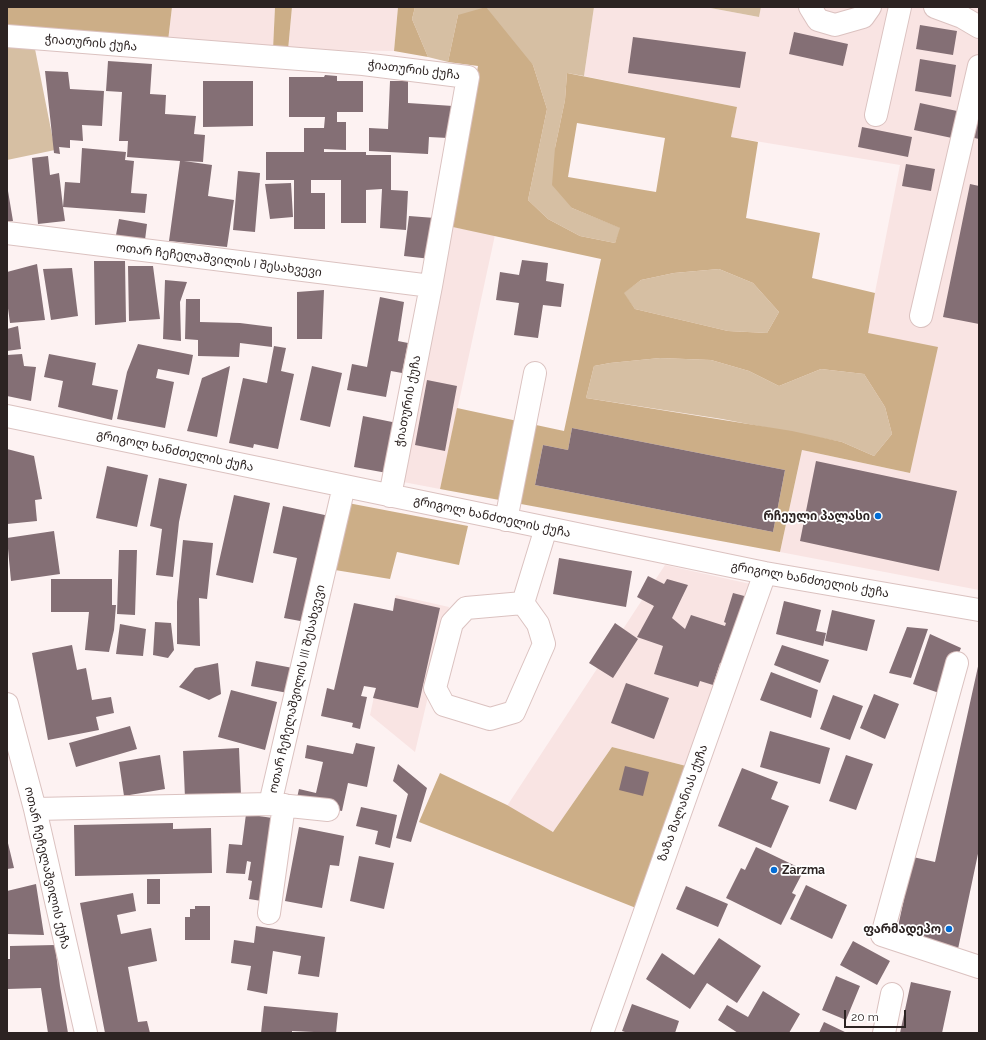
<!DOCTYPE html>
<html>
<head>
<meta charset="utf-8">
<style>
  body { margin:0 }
  #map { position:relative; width:986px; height:1040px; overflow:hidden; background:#fdf2f2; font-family:Raleway,sans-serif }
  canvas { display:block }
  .frame { position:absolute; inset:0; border:8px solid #2c2322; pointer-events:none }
  .scale { position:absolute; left:844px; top:1010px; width:62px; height:18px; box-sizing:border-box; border:2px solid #2c2322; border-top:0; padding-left:5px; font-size:12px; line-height:14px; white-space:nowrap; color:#2c2322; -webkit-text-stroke:3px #fff; paint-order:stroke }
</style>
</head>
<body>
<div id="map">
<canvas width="986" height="1040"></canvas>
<div class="frame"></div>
<div class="scale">20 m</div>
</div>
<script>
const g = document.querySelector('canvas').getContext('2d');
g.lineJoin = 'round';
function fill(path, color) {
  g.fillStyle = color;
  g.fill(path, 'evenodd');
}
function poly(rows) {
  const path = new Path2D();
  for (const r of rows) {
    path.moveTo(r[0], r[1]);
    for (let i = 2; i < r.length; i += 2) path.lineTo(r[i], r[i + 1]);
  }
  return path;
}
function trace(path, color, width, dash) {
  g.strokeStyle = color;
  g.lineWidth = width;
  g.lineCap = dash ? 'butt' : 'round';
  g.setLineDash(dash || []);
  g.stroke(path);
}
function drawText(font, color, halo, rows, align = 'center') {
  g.font = font + ' Raleway,"Noto Sans Georgian",sans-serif';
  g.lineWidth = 3.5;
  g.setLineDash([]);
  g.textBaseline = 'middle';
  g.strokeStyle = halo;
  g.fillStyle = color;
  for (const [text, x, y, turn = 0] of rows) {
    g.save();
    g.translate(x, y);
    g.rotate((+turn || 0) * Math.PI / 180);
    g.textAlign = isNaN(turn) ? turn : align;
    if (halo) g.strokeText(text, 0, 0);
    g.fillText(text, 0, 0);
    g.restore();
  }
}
fill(poly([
  [172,7,275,7,273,49,168,41],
  [292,7,398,7,394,51,288,50],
  [594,7,705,7,759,17,761,7,979,7,979,590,780,552,802,450,910,473,867,333,900,165,731,137,737,107,584,76],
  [448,226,495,235,440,489,398,481],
  [665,565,755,585,690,767,612,747,553,832,507,806],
  [396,595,449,607,415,752,370,715]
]), '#f9e4e3');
fill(poly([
  [415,7,594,7,584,76,567,73,565,100,555,148,572,208,621,228,615,243,580,236,548,219,528,200,547,109,533,65,458,15,448,62,428,57,412,19],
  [705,7,761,7,759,17],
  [7,47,35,49,55,150,7,160],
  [719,269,753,283,779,312,767,333,728,331,635,309,623,293,641,280,674,273],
  [660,358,711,360,749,371,779,386,821,369,864,374,885,407,892,434,874,456,842,442,722,419,586,398,594,366,610,363]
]), '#d6bfa3');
fill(poly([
  [7,7,172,7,168,41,7,25],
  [275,7,292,7,288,50,273,49],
  [398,7,415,7,412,19,428,57,394,51],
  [486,7,533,65,547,109,528,200,548,219,580,236,615,243,620,228,572,208,552,185,555,148,565,100,567,73,737,107,731,137,758,142,746,218,820,233,812,278,875,293,868,333,938,347,910,473,802,450,780,552,440,489,457,408,564,431,601,259,448,226,478,66,448,62,458,15],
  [577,123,665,138,656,192,568,177],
  [719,269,753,283,779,312,767,333,728,331,635,309,624,293,641,280,674,273],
  [660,358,711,360,749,371,779,386,821,369,864,374,885,407,892,434,874,456,842,442,792,431,586,398,594,366,610,363],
  [572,428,785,470,773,532,535,485,543,445,568,450],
  [348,503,468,526,459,565,397,552,390,579,335,570],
  [612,747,690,767,636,908,419,822,440,773,507,805,553,832]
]), '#ccae87');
fill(poly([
  [920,25,957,31,953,55,916,49],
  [794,32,848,44,843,66,789,54],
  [633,37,746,52,740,88,628,73],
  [920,59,956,65,951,97,915,91],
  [108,61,152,64,150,94,166,95,165,114,196,116,194,134,205,135,203,162,184,161,212,165,208,196,234,200,227,247,169,241,180,161,127,157,128,141,119,141,122,92,106,91],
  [45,71,68,72,70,89,104,91,102,126,82,125,83,141,70,140,70,148,59,147,60,154,54,153],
  [325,75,337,76,337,81,363,81,363,112,337,112,337,122,346,122,346,150,324,149,324,152,366,152,366,155,391,155,391,190,408,191,406,230,380,228,382,189,366,190,366,223,341,223,341,180,311,180,311,193,325,193,325,229,294,229,294,180,266,180,266,152,304,152,304,128,324,128,325,117,289,117,289,77,324,77],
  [203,81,253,81,253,126,203,127],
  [390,81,408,81,408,103,453,106,448,138,429,137,428,154,369,151,369,128,388,129],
  [979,102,979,139,970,137],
  [920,103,957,111,952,138,914,130],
  [862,127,912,137,908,157,858,147],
  [82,148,126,152,125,160,134,161,131,193,147,194,145,213,63,207,65,221,38,224,32,158,48,156,50,175,59,173,63,207,65,182,80,183],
  [906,164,935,169,931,191,902,186],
  [238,171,260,173,255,232,233,230],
  [291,183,293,217,270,219,265,184],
  [970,184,979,186,979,324,943,317],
  [7,191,8,191,13,221,7,222],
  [409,216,435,218,431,259,404,256],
  [119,219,147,224,145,240,116,235],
  [522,260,548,263,546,281,564,284,561,307,543,305,538,338,514,335,519,303,496,300,500,272,519,275],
  [94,261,125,261,126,322,95,325],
  [37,264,45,320,10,323,7,301,7,272],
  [128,266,153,266,160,319,129,321],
  [72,268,78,316,51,320,43,269],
  [165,280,187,282,180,302,181,341,163,339],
  [324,290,322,339,297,339,297,292],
  [380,297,404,302,398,341,408,343,402,373,391,371,386,397,347,390,352,364,367,367],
  [186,299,200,299,200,322,240,323,272,327,272,347,240,343,239,357,198,356,198,340,185,339],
  [18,326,21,349,7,351,7,329],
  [138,344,193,355,189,375,158,369,156,378,174,382,165,428,117,419,127,372],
  [274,346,286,348,281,371,294,374,278,449,254,444,253,448,229,443,243,378,267,383],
  [22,354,24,366,36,367,31,401,7,396,7,355],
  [49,354,96,363,92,385,118,390,112,420,58,407,63,381,44,377],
  [230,366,217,437,187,431,202,378],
  [312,366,342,373,330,427,300,420],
  [427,380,457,386,445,451,415,445],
  [363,416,397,423,387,473,354,467],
  [572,428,785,470,773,532,535,485,543,445,568,450],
  [7,449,34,456,42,499,35,500,37,521,7,524],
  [816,461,957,491,939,571,800,541],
  [107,466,148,475,137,527,96,518],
  [159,478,187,484,179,522,173,577,156,575,162,529,150,526],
  [234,495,270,503,253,583,216,575],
  [283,506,334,517,311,623,284,618,297,558,273,553],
  [54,531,60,574,11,581,7,538],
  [183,540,213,543,207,599,199,598,200,646,177,644,177,602],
  [119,550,137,550,135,615,117,614],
  [559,558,632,571,626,607,553,594],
  [648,576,664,584,667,579,688,585,672,618,685,629,691,615,725,626,726,623,724,622,733,593,748,597,724,664,720,663,713,685,700,681,698,687,654,674,663,646,637,637,654,606,637,597],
  [51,579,112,579,112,605,116,605,114,630,109,652,85,650,89,612,51,612],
  [395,598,440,608,418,708,373,698,376,688,364,686,361,696,367,697,360,729,352,727,353,723,321,716,327,688,334,690,354,603,393,611],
  [784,601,821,610,816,631,826,633,823,646,776,634],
  [832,610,875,620,867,651,825,641],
  [155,622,171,623,174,650,168,658,153,655],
  [615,623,638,639,613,678,589,663],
  [120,624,146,629,143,656,116,654],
  [907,627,928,629,911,678,889,673],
  [930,634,961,648,942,694,913,684],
  [72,645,77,670,86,668,92,700,111,697,114,713,96,717,99,730,48,740,32,653],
  [782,645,829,660,820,683,774,665],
  [256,661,298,669,293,694,251,686],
  [979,662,979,849,958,949,896,936,913,857,935,862],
  [218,663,221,694,209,700,179,687,195,668],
  [771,672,818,690,811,718,760,700],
  [626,683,669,698,654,739,611,723],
  [231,690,277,702,265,750,218,737],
  [874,694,899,704,885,739,860,728],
  [833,695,863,706,850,740,820,729],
  [130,726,137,749,76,767,69,743],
  [770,731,830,748,820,784,760,767],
  [356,743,375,747,367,787,348,783,342,811,296,802,299,789,316,793,323,762,305,758,307,745,353,754],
  [239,748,241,795,185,798,183,751],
  [160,755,165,789,124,796,119,762],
  [846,755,873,764,856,810,829,801],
  [398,764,427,788,411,842,396,838,408,794,393,781],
  [625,766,649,772,643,796,619,790],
  [742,768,778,782,771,799,789,806,771,848,718,826],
  [361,807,397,815,390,848,375,844,378,831,356,826],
  [246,814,279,819,268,902,249,899,252,881,248,880,251,862,247,861,245,874,226,873,229,844,242,845],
  [173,823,173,829,211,828,212,873,75,876,74,825],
  [299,827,344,836,339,866,330,865,322,908,285,901],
  [7,839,14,868,7,869],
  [756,847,804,870,792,893,796,895,781,925,726,898,741,868,745,870],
  [359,856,394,863,384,909,350,901],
  [147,879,160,879,160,904,147,904],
  [36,884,44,935,7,934,7,891],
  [806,885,847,905,832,939,790,919],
  [686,886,728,904,718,927,676,909],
  [133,893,136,911,117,915,121,934,151,928,157,961,128,967,138,1022,147,1021,150,1033,105,1033,80,903],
  [195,906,210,906,210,940,185,940,185,917,190,917,190,909,195,909],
  [256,926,325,937,319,977,298,974,301,956,273,951,267,994,247,990,251,966,231,963,234,940,254,943],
  [719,938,761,966,737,1003,707,983,690,1009,646,979,662,953,694,975],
  [853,941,890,961,877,985,840,965],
  [55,945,60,986,68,1033,48,1033,41,988,7,989,7,959,10,959,10,946],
  [836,976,860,986,846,1020,822,1010],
  [911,982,951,991,942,1033,900,1033],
  [763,991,800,1014,789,1033,738,1033,718,1020,727,1005,748,1017],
  [632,1004,679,1021,675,1033,628,1033,622,1031],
  [264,1006,338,1013,336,1033,292,1031,292,1033,261,1033],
  [824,1022,847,1033,819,1033]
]), '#846f75');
const minor = poly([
  [810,7,818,20,835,25,863,17,870,7],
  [935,7,962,17,979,27],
  [7,36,363,64,468,77,431,286,390,496],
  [876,115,900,7],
  [7,233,431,286],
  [921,316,979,66],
  [7,416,765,573,979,610],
  [506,520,535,373],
  [523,603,538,624,544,644,514,712,490,719,444,705,435,688,452,623,466,608,523,603],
  [523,603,546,528],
  [957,663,882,935,979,967],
  [7,704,35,809,86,1033],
  [270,804,328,810],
  [35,809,270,804,344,486],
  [269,913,284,805],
  [602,1033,765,573],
  [884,1033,892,994]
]);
trace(minor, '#dbc2c0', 24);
trace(minor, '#fff', 22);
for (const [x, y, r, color] of [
  [878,516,4,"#026cd4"],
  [774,870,4,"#026cd4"],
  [949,929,4,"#026cd4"]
]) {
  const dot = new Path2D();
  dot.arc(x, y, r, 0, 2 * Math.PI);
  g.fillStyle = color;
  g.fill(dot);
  trace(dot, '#fff', 1.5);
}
drawText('12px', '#2c2322', '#fff', [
  ["ჭიათურის ქუჩა",91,43,5],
  ["ჭიათურის ქუჩა",414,70,7],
  ["ოთარ ჩეჩელაშვილის I შესახვევი",219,260,7],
  ["ჭიათურის ქუჩა",408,401,-79],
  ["გრიგოლ ხანძთელის ქუჩა",175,451,12],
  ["გრიგოლ ხანძთელის ქუჩა",492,517,12],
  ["გრიგოლ ხანძთელის ქუჩა",810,580,10],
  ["ოთარ ჩეჩელაშვილის III შესახვევი",297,689,-77],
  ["ზაზა მალანიას ქუჩა",683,803,-70],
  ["ოთარ ჩეჩელაშვილის ქუჩა",47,868,77]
]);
drawText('bold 12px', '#2c2322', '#fff', [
  ["რჩეული პალასი",870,516],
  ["Zarzma",782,870,"left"],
  ["ფარმადეპო",941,929]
], 'right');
</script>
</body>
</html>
